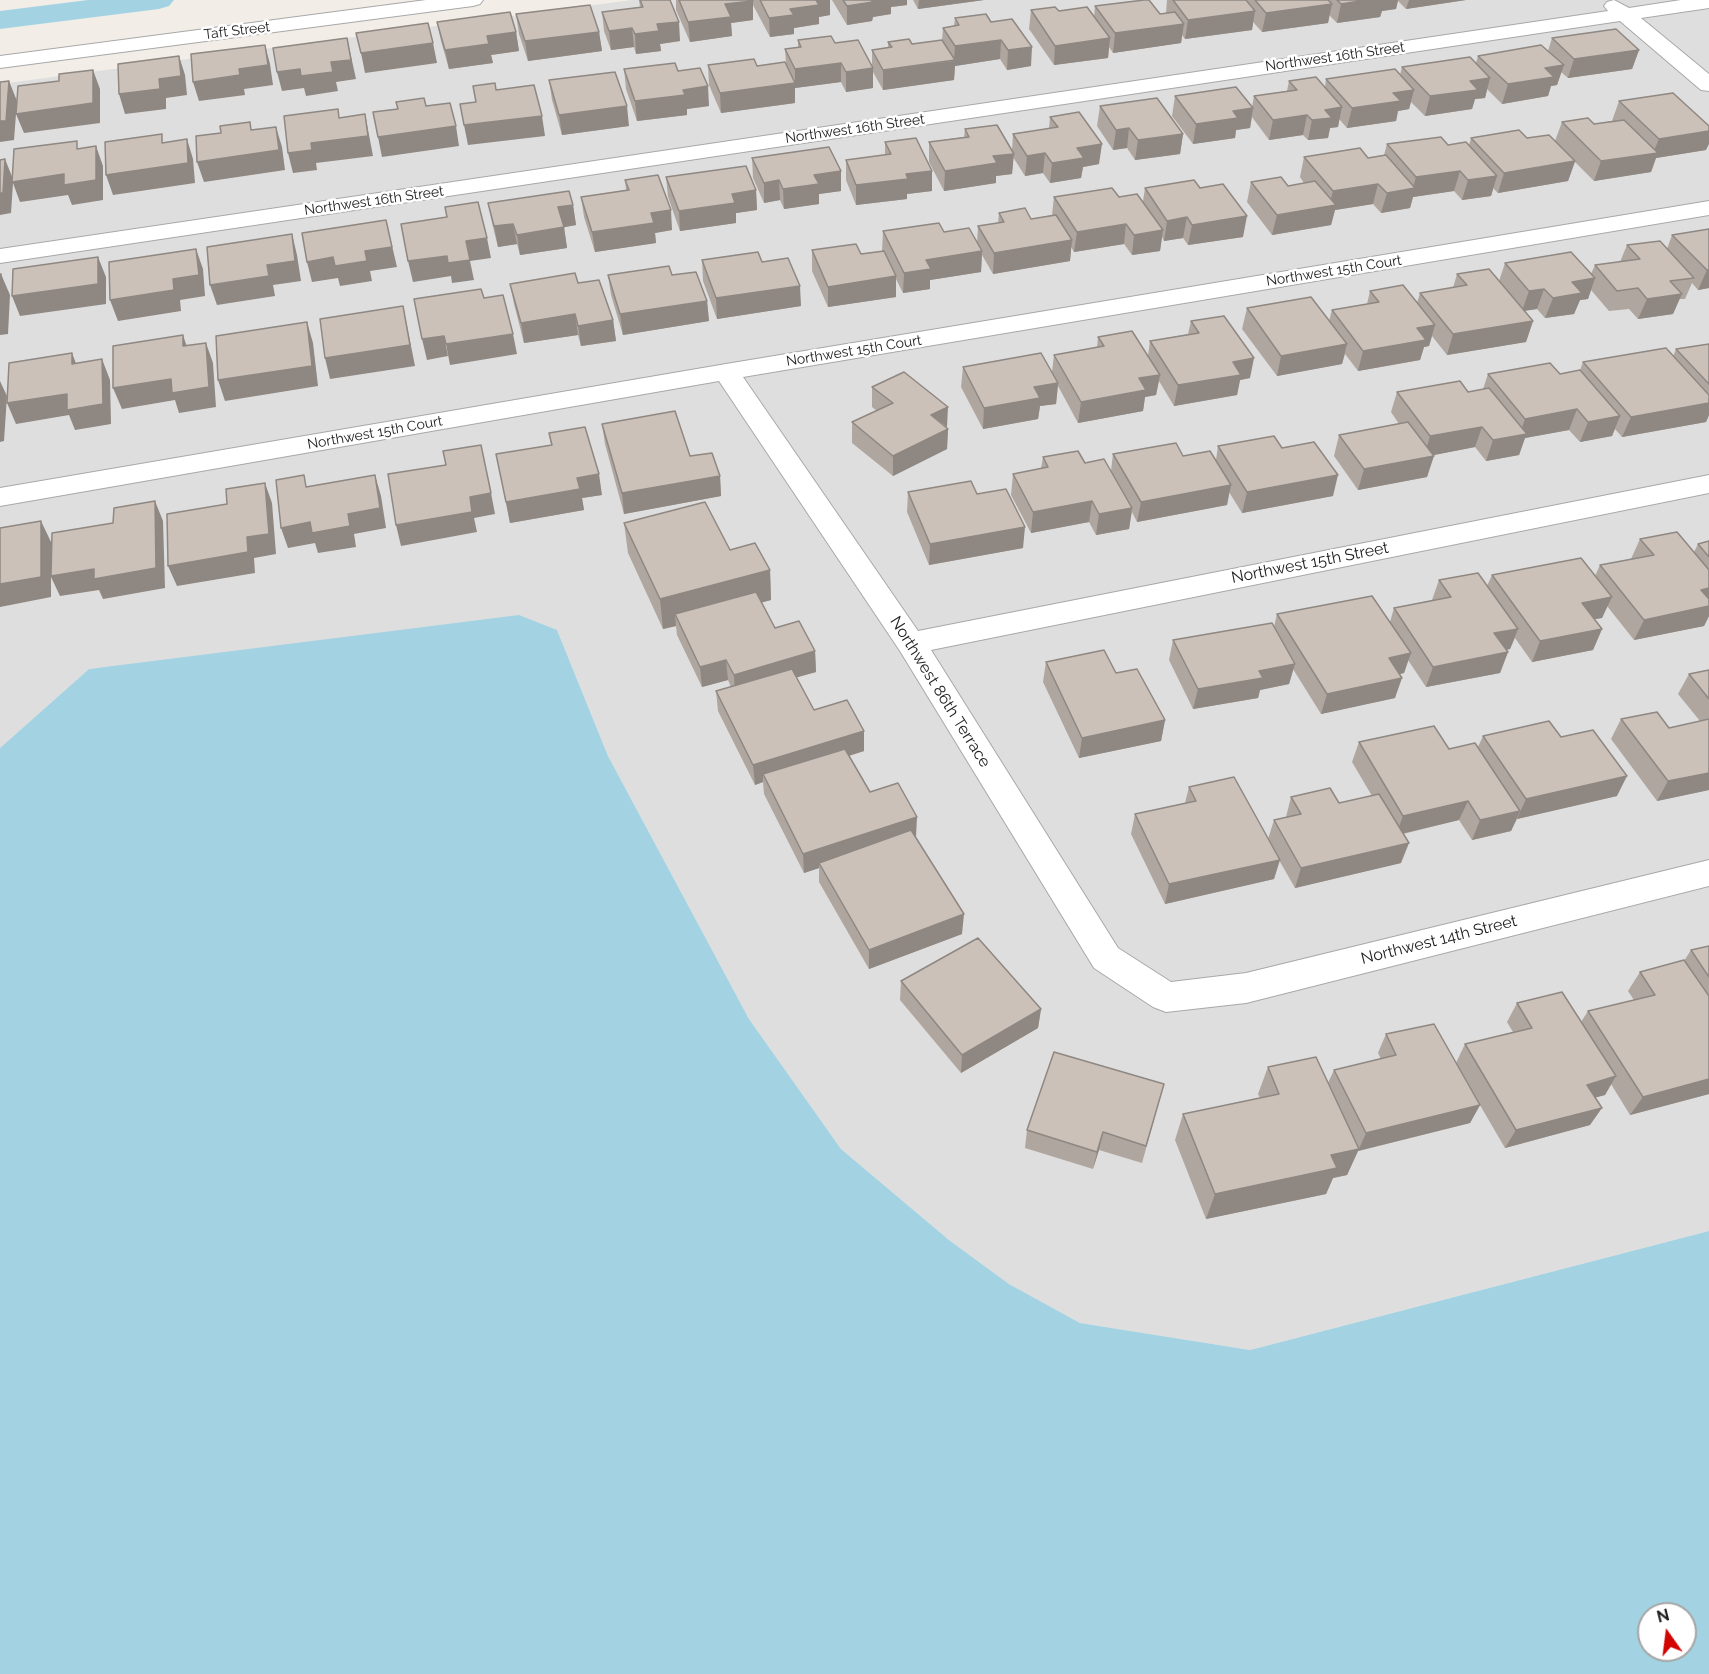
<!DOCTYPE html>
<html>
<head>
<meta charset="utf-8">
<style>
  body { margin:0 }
  #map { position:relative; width:1709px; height:1674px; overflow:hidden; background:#f2eee7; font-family:Raleway,sans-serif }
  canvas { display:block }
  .north { position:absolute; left:1637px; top:1602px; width:60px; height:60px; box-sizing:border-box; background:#fff; border:2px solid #a6a6a6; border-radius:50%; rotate:346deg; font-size:16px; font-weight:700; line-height:24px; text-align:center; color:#212121 }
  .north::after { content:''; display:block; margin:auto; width:21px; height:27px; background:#d20500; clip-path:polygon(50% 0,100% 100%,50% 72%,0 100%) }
</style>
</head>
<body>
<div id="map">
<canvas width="1709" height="1674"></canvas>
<div class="north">N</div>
</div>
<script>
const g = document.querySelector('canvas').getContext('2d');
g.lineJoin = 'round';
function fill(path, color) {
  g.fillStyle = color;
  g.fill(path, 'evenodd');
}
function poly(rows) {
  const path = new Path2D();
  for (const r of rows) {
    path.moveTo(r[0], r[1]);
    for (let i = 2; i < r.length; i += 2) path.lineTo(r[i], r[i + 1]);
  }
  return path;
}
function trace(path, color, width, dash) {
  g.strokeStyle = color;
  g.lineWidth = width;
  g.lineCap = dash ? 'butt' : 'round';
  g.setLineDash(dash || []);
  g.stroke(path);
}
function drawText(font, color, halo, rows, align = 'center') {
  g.font = font + ' Raleway,sans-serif';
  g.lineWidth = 5;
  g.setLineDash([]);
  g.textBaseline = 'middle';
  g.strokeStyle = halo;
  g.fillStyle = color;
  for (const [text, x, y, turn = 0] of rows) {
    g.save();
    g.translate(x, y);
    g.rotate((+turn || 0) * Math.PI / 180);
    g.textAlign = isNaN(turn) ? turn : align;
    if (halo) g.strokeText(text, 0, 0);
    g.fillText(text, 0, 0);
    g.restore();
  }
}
fill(poly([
  [632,0,1709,0,1709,1231,1250,1350,1080,1323,1009,1284,949,1240,841,1149,749,1019,608,756,557,630,89,669,0,748,0,84]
]), '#dfdede');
fill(poly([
  [519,615,557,630,608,756,749,1019,841,1149,949,1240,1009,1284,1080,1323,1250,1350,1709,1231,1709,1674,0,1674,0,748,89,669],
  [1649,1614,1685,1614,1685,1650,1649,1650]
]), '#a3d3e3');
fill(poly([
  [88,0,174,0,169,6,159,9,0,29,0,11,88,0]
]), '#a3d3e3');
const minor = poly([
  [426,0,483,0,480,4,473,6,0,68,0,56,426,0],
  [1614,0,1629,8,1681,0,1709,0,1709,8,1641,18,1709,74,1709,91,1701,90,1620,21,0,263,0,249,1608,11,1604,6,1607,2,1614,0],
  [1709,201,1709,215,743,377,918,631,1709,475,1709,493,931,650,1118,948,1171,982,1246,973,1709,860,1709,886,1246,1003,1166,1012,1153,1007,1094,968,900,651,719,381,0,506,0,488,726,364,1709,201]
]);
trace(minor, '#a8a8a8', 2);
fill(minor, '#fff');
fill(poly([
  [639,0,670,0,680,41,660,44,661,51,636,54,634,47,611,50,604,31,602,12,640,7],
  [676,0,752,0,753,20,731,23,732,36,690,42,676,10],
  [753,0,830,0,830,15,819,17,819,24,794,28,794,34,770,37,753,5],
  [832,0,907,0,907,5,891,7,891,14,873,17,872,21,847,25],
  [913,0,984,0,918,9],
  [1167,0,1466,0,1406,9,1398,1,1396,9,1382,11,1380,17,1337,23,1329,15,1328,23,1262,32,1253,22,1252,30,1185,39,1182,35,1181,43,1113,53,1109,47,1108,58,1054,65,1029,29,1031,10,1059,11,1094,17,1095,6,1160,14,1166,13],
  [516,14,599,32,602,51,528,61,519,34],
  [955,18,991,22,1031,66,1007,70,1000,59,955,66,954,80,883,90,873,72,873,88,846,92,841,82,795,88,795,103,721,113,709,85,708,65,757,66,786,64,785,49,798,47,798,40,835,43,872,66,872,50,888,48,888,42,912,44,942,40,943,28,954,26],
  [437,22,516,32,519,51,491,55,493,63,449,69,441,41],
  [1552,38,1639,50,1632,69,1568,78,1561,72,1557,85,1551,86,1548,96,1502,104,1487,89,1485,98,1475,99,1472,109,1425,116,1411,102,1409,109,1398,111,1396,121,1347,128,1339,119,1338,127,1330,128,1328,138,1308,140,1303,135,1269,140,1252,117,1250,128,1236,130,1235,138,1193,144,1172,116,1175,96,1252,107,1254,96,1287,91,1289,81,1325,87,1326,79,1400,75,1402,67,1476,63,1478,56,1548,51],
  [624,69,678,71,709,106,687,109,687,115,637,121,626,89],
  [549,80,629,126,562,135,552,100],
  [1619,101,1706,150,1656,158,1651,172,1594,181,1575,162,1568,181,1498,193,1493,188,1491,196,1462,200,1454,191,1413,197,1410,208,1381,213,1373,204,1335,210,1331,225,1272,235,1247,202,1251,182,1288,186,1304,183,1300,177,1304,157,1368,158,1384,155,1387,144,1469,145,1471,138,1527,138,1555,141,1562,122,1594,124,1612,121],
  [1100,106,1183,134,1180,154,1135,160,1127,148,1113,150,1097,126],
  [1050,117,1099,164,1083,167,1081,178,1050,183,1043,173,1025,176,1013,157,1012,174,996,176,996,183,944,191,929,162,929,142,964,137,965,129,1012,151,1013,134,1049,129],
  [885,142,932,171,932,191,907,194,907,199,856,205,846,180,846,160,885,155],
  [752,158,841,191,819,194,819,204,784,209,780,200,764,203,753,178],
  [666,177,756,190,757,210,736,213,736,223,680,231,668,197],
  [625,180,672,230,655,233,656,243,595,252,584,217,581,197,626,190],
  [1145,188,1200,188,1243,237,1188,245,1183,238,1164,241,1162,237,1160,251,1132,255,1124,244,1074,252,1071,247,1070,261,993,274,982,255,981,272,930,280,930,289,903,293,896,279,896,297,828,307,812,271,812,250,861,254,882,251,883,231,944,232,977,243,978,226,998,223,999,213,1031,219,1052,215,1054,197,1119,197,1143,201],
  [488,203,573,205,576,225,564,227,567,248,520,255,517,244,498,247,492,223],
  [1709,229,1709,288,1698,290,1692,283,1685,299,1679,299,1673,314,1638,319,1629,309,1609,311,1591,290,1588,299,1580,300,1574,314,1545,318,1537,309,1525,311,1533,321,1526,342,1447,355,1432,336,1429,346,1424,347,1420,360,1358,371,1345,354,1342,364,1277,376,1242,329,1247,308,1329,321,1332,310,1367,304,1370,291,1417,303,1420,293,1453,288,1457,274,1499,281,1505,263,1591,274,1595,265,1620,262,1627,245,1667,249,1672,235],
  [702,260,762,262,801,306,717,319,703,281],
  [608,275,672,275,707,301,709,321,623,335,611,295],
  [578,283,613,320,616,341,581,346,578,335,524,343,514,304,510,284],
  [1191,321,1250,378,1240,380,1237,395,1174,406,1159,381,1156,395,1145,397,1143,411,1078,423,1058,386,1056,404,1040,406,1038,419,983,429,961,387,963,367,1052,372,1054,355,1097,347,1098,337,1148,356,1150,341,1188,334],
  [1709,344,1709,415,1706,422,1622,437,1615,429,1612,436,1580,442,1569,430,1525,438,1519,455,1486,461,1475,447,1433,455,1427,477,1358,490,1334,456,1339,435,1399,424,1391,412,1397,392,1468,392,1483,389,1488,374,1560,374,1580,370,1583,362,1673,357,1676,349],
  [872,387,947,427,948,429,947,449,893,476,852,443,852,422,877,411,872,407],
  [602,424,690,456,720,476,721,496,624,514,605,444],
  [549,433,602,495,582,498,584,510,510,523,496,454,551,445],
  [1218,446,1282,448,1333,496,1242,513,1229,492,1227,505,1137,522,1132,512,1129,529,1096,535,1089,522,1031,533,1011,495,1013,474,1041,469,1043,457,1085,463,1111,471,1113,454,1183,456,1216,460],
  [908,492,977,494,1023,548,929,565,907,512],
  [624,523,730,550,770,570,771,600,762,602,775,628,815,651,816,672,796,677,814,710,864,731,864,751,849,756,870,792,916,837,962,934,869,969,819,882,819,868,804,873,764,794,763,782,755,785,718,711,716,691,731,687,728,680,702,687,677,635,676,626,663,629,628,553],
  [1640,539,1694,552,1698,544,1709,541,1709,616,1704,626,1634,640,1607,606,1602,618,1594,619,1602,629,1593,650,1532,662,1515,638,1510,649,1506,650,1508,652,1500,673,1426,687,1408,660,1404,673,1400,674,1395,698,1321,714,1293,669,1289,684,1260,690,1258,698,1193,709,1169,660,1173,640,1274,627,1277,614,1390,622,1394,608,1432,600,1439,580,1487,586,1492,575,1595,576,1600,565,1631,559],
  [1046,662,1116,673,1165,720,1161,741,1079,758,1043,682],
  [1709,670,1709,790,1657,801,1611,739,1621,719,1669,728,1700,721,1678,694,1689,674],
  [1483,736,1561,737,1617,796,1517,819,1511,831,1472,840,1459,820,1403,834,1401,863,1295,888,1279,860,1274,879,1165,904,1131,834,1135,814,1185,803,1189,787,1268,839,1274,820,1286,817,1291,797,1339,803,1372,796,1352,762,1359,742,1449,749,1478,747],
  [1709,946,1709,1094,1630,1115,1611,1084,1605,1095,1595,1097,1590,1125,1505,1148,1456,1064,1480,1105,1470,1123,1358,1151,1347,1175,1333,1178,1326,1194,1206,1219,1175,1140,1183,1114,1260,1098,1258,1094,1268,1067,1328,1083,1334,1070,1381,1059,1378,1053,1386,1034,1456,1063,1465,1044,1513,1032,1507,1022,1517,1003,1581,1022,1588,1011,1634,1000,1628,991,1640,972,1684,961,1691,950],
  [901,981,1041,1009,1038,1028,961,1073,900,1000],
  [1159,1102,1142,1163,1099,1150,1093,1169,1025,1148,1027,1130]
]), '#afa69f');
fill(poly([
  [815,0,830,0,830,15,819,17,819,24,794,28,794,34,770,37,769,18],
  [870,0,907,0,907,5,891,7,891,14,873,17,872,21,847,25,847,6],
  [919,0,984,0,918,9],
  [1367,0,1398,0,1396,9,1382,11,1380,17,1337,23,1341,4],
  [1409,0,1466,0,1406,9],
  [753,1,753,20,731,23,732,36,690,42,688,22,725,4],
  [1332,4,1328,23,1262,32,1266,13],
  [1255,11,1252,30,1185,39,1188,20],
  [679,22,680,41,660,44,661,51,636,54,635,34,657,24],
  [1184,24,1181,43,1113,53,1115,33],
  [632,28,634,47,611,50,609,31],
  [516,32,519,51,491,55,493,63,449,69,445,50,487,36],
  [599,32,602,51,528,61,525,41],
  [347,38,356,79,336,82,338,91,306,96,304,88,282,91,277,72,331,62],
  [1110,38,1108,58,1054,65,1055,46],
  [1001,40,1000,59,955,66,954,80,883,90,883,70,954,61,955,46],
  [433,43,437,63,365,73,361,53],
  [265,45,270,64,273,85,244,89,245,95,199,101,193,82,239,69],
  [1032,47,1031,66,1007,70,1008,50],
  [1639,50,1632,69,1568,78,1574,59],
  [179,56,185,75,187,95,166,98,166,109,125,114,119,94,159,79],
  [841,63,841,82,795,88,795,69],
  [1564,65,1557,85,1551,86,1548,96,1502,104,1508,84,1545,68],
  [873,68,873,88,846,92,846,72],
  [93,70,100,89,100,123,24,133,16,114],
  [1490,78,1485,98,1475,99,1472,109,1425,116,1430,96,1470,81],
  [9,81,17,101,14,140,0,142,0,121],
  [795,83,795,103,721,113,720,93],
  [708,86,709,106,687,109,687,115,637,121,635,101,683,90],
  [1414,90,1409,109,1398,111,1396,121,1347,128,1352,108,1393,93],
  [627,106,629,126,562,135,559,115],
  [1342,107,1338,127,1330,128,1328,138,1308,140,1312,120,1325,110],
  [1253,108,1250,128,1236,130,1235,138,1193,144,1196,124,1233,111],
  [365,114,373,156,316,163,317,170,293,173,288,153,311,143],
  [1307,115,1303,135,1269,140,1273,120],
  [542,116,545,136,468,145,464,125],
  [456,126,459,146,382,157,378,137],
  [276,127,282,147,285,170,204,182,197,162],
  [1129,128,1127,148,1113,150,1116,130],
  [1709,131,1709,144,1706,150,1656,158,1651,172,1594,181,1601,161,1653,153,1659,139],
  [1183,134,1180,154,1135,160,1138,140],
  [187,139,193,159,195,183,113,195,106,175],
  [1102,144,1099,164,1083,167,1081,178,1050,183,1052,163,1077,148],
  [96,146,103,166,103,200,72,205,68,195,20,202,13,183,11,213,0,215,0,193,5,159,13,179],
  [1045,153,1043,173,1025,176,1027,156],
  [1014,154,1012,174,996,176,996,183,944,191,945,171,993,156],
  [1575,161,1568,181,1498,193,1504,173],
  [841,171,841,191,819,194,819,204,784,209,783,189,814,175],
  [932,171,932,191,907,194,907,199,856,205,856,185,906,174],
  [1460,171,1454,191,1413,197,1410,208,1381,213,1387,193,1413,188,1416,177],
  [1497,176,1491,196,1462,200,1468,180],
  [779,180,780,200,764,203,764,183],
  [1378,184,1373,204,1335,210,1331,225,1272,235,1277,215,1329,206,1333,191],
  [756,190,757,210,736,213,736,223,680,231,679,211,732,194],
  [573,205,576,225,560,228,558,207],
  [671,210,672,230,655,233,656,243,595,252,592,232,651,213],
  [1247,216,1243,237,1188,245,1192,225],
  [1187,217,1183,238,1164,241,1167,221],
  [386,220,397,267,370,271,372,281,340,286,338,278,312,282,307,262,365,251],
  [513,224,517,244,498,247,494,226],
  [1126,224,1124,244,1074,252,1077,232],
  [564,227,567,248,520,255,517,235],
  [1163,230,1160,251,1132,255,1134,235],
  [292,234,297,255,301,281,273,285,275,296,217,305,210,285,267,265],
  [487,238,491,258,470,261,474,280,452,283,451,276,413,282,408,261,466,241],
  [1072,240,1070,261,993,274,994,253],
  [196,249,203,269,205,296,180,300,181,311,118,321,110,300,173,279],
  [982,251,981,272,930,280,930,289,903,293,904,273,926,260],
  [98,257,106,277,106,304,20,316,12,296],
  [1707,270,1709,270,1709,288,1698,290],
  [1,274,10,295,8,334,0,335,0,294],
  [896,276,896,297,828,307,828,287],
  [1595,278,1588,299,1580,300,1574,314,1545,318,1553,298,1572,282],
  [800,286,801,306,717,319,716,298],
  [1544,289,1537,309,1522,311,1529,291],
  [1682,294,1673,314,1638,319,1647,299],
  [707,301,709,321,623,335,620,314],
  [403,306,415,366,330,379,325,358],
  [575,314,578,335,524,343,521,323],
  [613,320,616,341,581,346,578,326],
  [1533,321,1526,342,1447,355,1453,334],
  [307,322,313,343,318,386,225,401,218,380],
  [1435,325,1429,346,1424,347,1420,360,1358,371,1363,351,1417,328],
  [513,334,517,354,450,365,446,344],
  [183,335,190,356,183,346],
  [444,336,448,356,427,360,422,339],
  [206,343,213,363,216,407,179,413,175,400,122,409,113,388],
  [1347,344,1342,364,1277,376,1281,356],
  [72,353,80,374,72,364],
  [1254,358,1250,378,1240,380,1237,395,1174,406,1178,385,1233,362],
  [102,359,110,380,111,424,75,430,69,415,16,424,7,403],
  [1160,375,1156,395,1145,397,1143,411,1078,423,1081,402,1139,378],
  [0,381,7,396,4,441,0,442],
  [1058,383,1056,404,1040,406,1038,419,983,429,984,408,1034,387],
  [1709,403,1709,415,1706,422,1622,437,1631,417],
  [948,407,947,427,931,415],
  [1577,409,1569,430,1525,438,1519,455,1486,461,1493,440,1519,436,1525,419],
  [1620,416,1612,436,1580,442,1588,422],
  [1482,427,1475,447,1424,457,1430,436],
  [948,429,947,449,893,476,893,456],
  [1434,456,1427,477,1358,490,1364,469],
  [599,474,602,495,582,498,584,510,510,523,506,502,577,478],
  [375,475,381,496,386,528,354,534,356,547,318,553,315,543,288,548,281,528,348,514],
  [1338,475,1333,496,1242,513,1247,492],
  [720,476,721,496,624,514,622,493],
  [265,483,272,503,276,554,254,558,255,573,177,586,168,566],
  [1231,485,1227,505,1137,522,1141,502],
  [491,493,495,514,474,518,477,532,401,546,396,525,470,497],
  [155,501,163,521,165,588,103,599,99,590,60,596,51,577,51,597,0,607,0,584,41,521,51,542,51,576],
  [1092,501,1089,522,1031,533,1033,512],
  [1132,508,1129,529,1096,535,1099,514],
  [1025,527,1023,548,929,565,930,544],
  [770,570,771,600,680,625,675,614,676,626,663,629,660,599],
  [1709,588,1709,616,1704,626,1634,640,1644,620,1701,590],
  [1612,597,1602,618,1573,623,1582,603],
  [1518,629,1510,649,1486,654,1494,633],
  [1602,629,1593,650,1532,662,1540,641],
  [815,651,816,672,735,695,734,675],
  [1508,652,1500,673,1426,687,1433,667],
  [1411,653,1404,673,1382,678,1389,658],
  [726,660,728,680,702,687,700,667],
  [1295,664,1289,684,1260,690,1258,698,1193,709,1198,689,1259,671],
  [1402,678,1395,698,1321,714,1327,694],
  [1165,720,1161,741,1079,758,1082,738],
  [864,731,864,751,767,781,763,774,763,782,755,785,753,765],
  [1709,773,1709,790,1657,801,1668,781],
  [1627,776,1617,796,1517,819,1526,799],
  [1468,801,1459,820,1396,835,1403,816],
  [1520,811,1511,831,1472,840,1480,820],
  [917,817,916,837,819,863,819,868,804,873,803,854],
  [1409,843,1401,863,1295,888,1301,868],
  [1280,860,1274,879,1165,904,1169,884],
  [964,914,962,934,869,969,869,950],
  [1041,1009,1038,1028,961,1073,962,1055],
  [1616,1076,1605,1095,1576,1103,1587,1085],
  [1709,1079,1709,1094,1630,1115,1643,1097],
  [1480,1105,1470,1123,1358,1151,1347,1175,1333,1178,1326,1194,1206,1219,1215,1194,1331,1155,1359,1149,1366,1133],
  [1602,1108,1590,1125,1505,1148,1516,1130],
  [1103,1132,1099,1150,1093,1169,1097,1152]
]), '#8e8782');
const building = poly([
  [640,0,670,0,679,22,657,24,659,31,635,34,632,28,609,31,602,12,643,7,640,0],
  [679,0,752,0,753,1,725,4,731,17,688,22,679,0],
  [760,0,816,0,819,5,790,9,794,15,769,18,760,0],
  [843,0,871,0,873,2,847,6,843,0],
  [1144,0,1149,0,1160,14,1175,12,1184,24,1115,33,1095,6,1144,0],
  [1173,0,1246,0,1255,11,1188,20,1173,0],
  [1255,0,1328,0,1332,4,1266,13,1255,0],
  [1337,0,1367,0,1341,4,1337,0],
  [590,5,599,32,525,41,516,14,590,5],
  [1055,7,1059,11,1087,7,1110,38,1055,46,1031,10,1055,7],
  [510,12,516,32,487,36,489,44,445,50,437,22,510,12],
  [986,14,991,22,1012,19,1032,47,1008,50,1001,40,955,46,943,28,959,25,955,18,986,14],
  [428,23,433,43,361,53,356,33,428,23],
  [1616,29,1639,50,1574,59,1552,38,1616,29],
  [831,36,835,43,858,40,873,68,846,72,841,63,795,69,785,49,801,47,798,40,831,36],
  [347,38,351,60,331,62,333,72,301,76,300,69,277,72,273,48,347,38],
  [909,39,912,44,942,40,955,60,883,70,872,50,892,47,888,42,909,39],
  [265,45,268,65,239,69,240,75,193,82,191,54,265,45],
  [1541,45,1564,65,1545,68,1554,77,1508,84,1478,56,1541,45],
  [179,56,181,76,159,79,160,89,119,94,118,64,179,56],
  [1470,57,1490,78,1470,81,1478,90,1430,96,1402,67,1470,57],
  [754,59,757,66,785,62,795,83,720,93,708,65,754,59],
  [675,63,678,71,700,68,708,86,683,90,685,95,635,101,624,69,675,63],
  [1395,69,1414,90,1393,93,1401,101,1352,108,1326,79,1395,69],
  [93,70,93,103,16,114,18,86,59,81,59,74,93,70],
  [615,72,627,106,559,115,549,80,615,72],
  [1316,77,1342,107,1325,110,1332,118,1312,120,1307,115,1273,120,1254,96,1297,90,1289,81,1316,77],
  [9,81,6,121,0,121,0,82,9,81],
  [495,83,496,90,534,85,542,116,464,125,460,104,476,102,473,86,495,83],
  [1236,87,1253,108,1233,111,1238,118,1196,124,1175,96,1236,87],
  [1673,93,1709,126,1709,131,1659,139,1619,101,1673,93],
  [424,98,426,106,450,103,456,126,378,137,373,112,398,109,396,102,424,98],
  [1157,98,1183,134,1138,140,1129,128,1116,130,1100,106,1157,98],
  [338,109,339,118,365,114,368,136,311,143,312,150,288,153,284,116,338,109],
  [1079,112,1102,144,1077,148,1084,158,1052,163,1045,153,1027,156,1013,134,1058,127,1050,117,1079,112],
  [1588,118,1594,124,1624,120,1658,153,1601,161,1562,122,1588,118],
  [250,122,251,130,276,127,279,150,197,162,196,136,221,133,220,126,250,122],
  [997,125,1014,154,993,156,997,163,945,171,929,142,969,137,965,129,997,125],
  [1519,130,1527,138,1549,135,1575,161,1504,173,1471,138,1519,130],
  [162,134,162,143,187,139,188,163,106,175,105,142,162,134],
  [1441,137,1448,145,1466,142,1497,176,1468,180,1460,171,1416,177,1387,144,1441,137],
  [916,138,932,171,906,174,908,179,856,185,846,160,891,154,885,142,916,138],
  [77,141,77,149,96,146,96,180,64,185,64,174,12,182,14,149,77,141],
  [829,147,841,171,814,175,819,184,783,189,779,180,764,183,752,158,829,147],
  [1360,148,1368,158,1386,155,1415,188,1387,193,1378,184,1333,191,1304,157,1360,148],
  [5,159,3,193,0,193,0,160,5,159],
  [746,166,756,190,732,194,735,203,679,211,666,177,746,166],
  [658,175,671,210,651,213,654,223,592,232,581,197,629,190,625,180,658,175],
  [1281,177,1288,186,1315,181,1336,205,1277,215,1251,182,1281,177],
  [1194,180,1200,188,1223,184,1247,216,1192,225,1187,217,1167,221,1145,188,1194,180],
  [1112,188,1119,197,1137,194,1163,230,1134,235,1126,224,1077,232,1054,197,1112,188],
  [569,191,573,205,558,207,564,227,517,235,513,224,494,226,488,203,569,191],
  [478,202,487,238,466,241,470,260,448,263,447,256,408,261,401,224,447,217,445,207,478,202],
  [1025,208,1031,219,1056,215,1072,240,994,253,978,226,1004,222,999,213,1025,208],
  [386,220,392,247,365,251,367,261,335,266,333,257,307,262,302,233,386,220],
  [939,223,944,232,969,228,982,251,926,260,931,269,904,273,883,231,939,223],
  [1709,229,1709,270,1707,270,1672,235,1709,229],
  [292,234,295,261,267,265,269,276,210,285,207,247,292,234],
  [1660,241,1694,278,1670,281,1682,294,1647,299,1638,288,1617,291,1595,265,1640,259,1627,245,1660,241],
  [856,244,861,254,884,251,896,276,828,287,812,250,856,244],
  [196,249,199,275,173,279,174,290,110,300,109,262,196,249],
  [758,252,762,262,788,258,800,286,716,298,702,260,758,252],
  [1571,252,1595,278,1572,282,1582,293,1553,298,1544,289,1529,291,1505,263,1571,252],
  [98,257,98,284,12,296,13,269,98,257],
  [669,266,672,275,696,272,707,301,620,314,608,275,669,266],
  [1489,269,1533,321,1453,334,1420,293,1467,285,1457,274,1489,269],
  [575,273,578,283,599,280,613,320,578,326,575,314,521,323,510,284,575,273],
  [0,274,1,274,0,294,0,274],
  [1403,285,1435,325,1417,328,1426,340,1363,351,1332,310,1379,302,1370,291,1403,285],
  [481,289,484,298,503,295,513,334,446,344,444,336,422,339,414,299,481,289],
  [1311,297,1347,344,1281,356,1247,308,1311,297],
  [403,306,410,345,325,358,320,319,403,306],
  [1224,316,1254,358,1233,362,1241,375,1178,385,1150,341,1199,333,1191,321,1224,316],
  [307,322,312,366,218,380,216,336,307,322],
  [1132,331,1160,375,1139,378,1146,390,1081,402,1054,355,1104,346,1098,337,1132,331],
  [183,335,183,346,206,343,209,387,172,393,171,379,113,388,113,346,183,335],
  [1709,344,1709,384,1676,349,1709,344],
  [1666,348,1709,395,1709,403,1631,417,1583,362,1666,348],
  [72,353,72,364,102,359,103,404,67,410,67,394,7,403,9,363,72,353],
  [1041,353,1058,383,1034,387,1040,398,984,408,963,367,1041,353],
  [1550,363,1560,374,1580,370,1620,416,1588,422,1577,409,1525,419,1488,374,1550,363],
  [904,372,948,407,931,415,948,429,893,456,852,422,893,403,872,387,904,372],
  [1460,381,1468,392,1489,388,1527,434,1493,440,1482,427,1430,436,1397,392,1460,381],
  [675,411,690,456,712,453,720,476,622,493,602,424,675,411],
  [1408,422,1434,456,1364,469,1339,435,1408,422],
  [585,427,599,474,577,478,580,489,506,502,496,454,552,445,549,433,585,427],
  [1274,436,1282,448,1314,442,1338,475,1247,492,1218,446,1274,436],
  [1176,443,1183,456,1210,451,1231,485,1141,502,1113,454,1176,443],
  [481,445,491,493,470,497,472,512,396,525,388,474,446,465,443,451,481,445],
  [1078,451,1085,463,1104,459,1132,508,1099,514,1092,501,1033,512,1013,474,1048,467,1043,457,1078,451],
  [304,475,306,487,375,475,380,508,348,514,350,526,312,533,310,522,281,528,276,480,304,475],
  [971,481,977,494,1006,489,1025,527,930,544,908,492,971,481],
  [265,483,269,534,247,537,248,552,168,566,167,514,227,504,226,489,265,483],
  [155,501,156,568,94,579,94,569,51,576,52,533,113,523,114,508,155,501],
  [705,502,730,550,755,543,770,570,660,599,624,523,705,502],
  [41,521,41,577,0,584,0,528,41,521],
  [1677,532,1709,570,1709,588,1701,590,1709,599,1709,606,1644,620,1600,565,1654,555,1640,539,1677,532],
  [1709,541,1709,557,1698,544,1709,541],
  [1581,558,1612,597,1582,603,1602,629,1540,641,1492,575,1581,558],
  [1478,573,1518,629,1494,633,1508,652,1433,667,1394,608,1451,597,1439,580,1478,573],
  [756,592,775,628,799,621,815,651,734,675,726,660,700,667,675,614,756,592],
  [1372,596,1411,653,1389,658,1402,678,1327,694,1277,614,1372,596],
  [1272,623,1295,664,1259,671,1263,678,1198,689,1173,640,1272,623],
  [1104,650,1116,673,1137,669,1165,720,1082,738,1046,662,1104,650],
  [792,669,814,710,847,700,864,731,753,765,716,691,792,669],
  [1709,670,1709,699,1689,674,1709,670],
  [1657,712,1669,728,1709,719,1709,773,1668,781,1621,719,1657,712],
  [1549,721,1561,737,1593,730,1627,776,1526,799,1483,736,1549,721],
  [1434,726,1449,749,1475,743,1520,811,1480,820,1468,801,1403,816,1359,742,1434,726],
  [845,749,870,792,898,783,917,817,803,854,763,774,845,749],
  [1234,777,1280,860,1169,884,1135,814,1196,801,1189,787,1234,777],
  [1330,788,1339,803,1379,794,1409,843,1301,868,1274,820,1301,814,1291,797,1330,788],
  [911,830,964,914,869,950,819,863,911,830],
  [978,938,1041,1009,962,1055,901,981,978,938],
  [1709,946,1709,977,1691,950,1709,946],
  [1684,960,1709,996,1709,1079,1643,1097,1588,1011,1655,995,1640,972,1684,960],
  [1562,992,1616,1076,1587,1085,1602,1108,1516,1130,1465,1044,1532,1028,1517,1003,1562,992],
  [1434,1024,1480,1105,1366,1133,1334,1070,1396,1055,1386,1034,1434,1024],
  [1054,1052,1164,1084,1146,1146,1103,1132,1097,1152,1027,1130,1054,1052],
  [1316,1057,1359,1149,1331,1155,1337,1168,1215,1194,1183,1114,1279,1094,1268,1067,1316,1057]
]);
fill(building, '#cbc1b9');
trace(building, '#8e8782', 1.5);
drawText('14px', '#212121', '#fff', [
  ["Taft Street",237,31,-7],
  ["Northwest 16th Street",1335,57,-8],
  ["Northwest 16th Street",855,129,-8],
  ["Northwest 16th Street",374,201,-8],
  ["Northwest 15th Court",1334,271,-9],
  ["Northwest 15th Court",854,351,-9],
  ["Northwest 15th Court",375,433,-10]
]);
drawText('16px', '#212121', '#fff', [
  ["Northwest 15th Street",1310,563,-11],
  ["Northwest 86th Terrace",940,692,58],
  ["Northwest 14th Street",1439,940,-14]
]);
</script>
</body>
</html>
